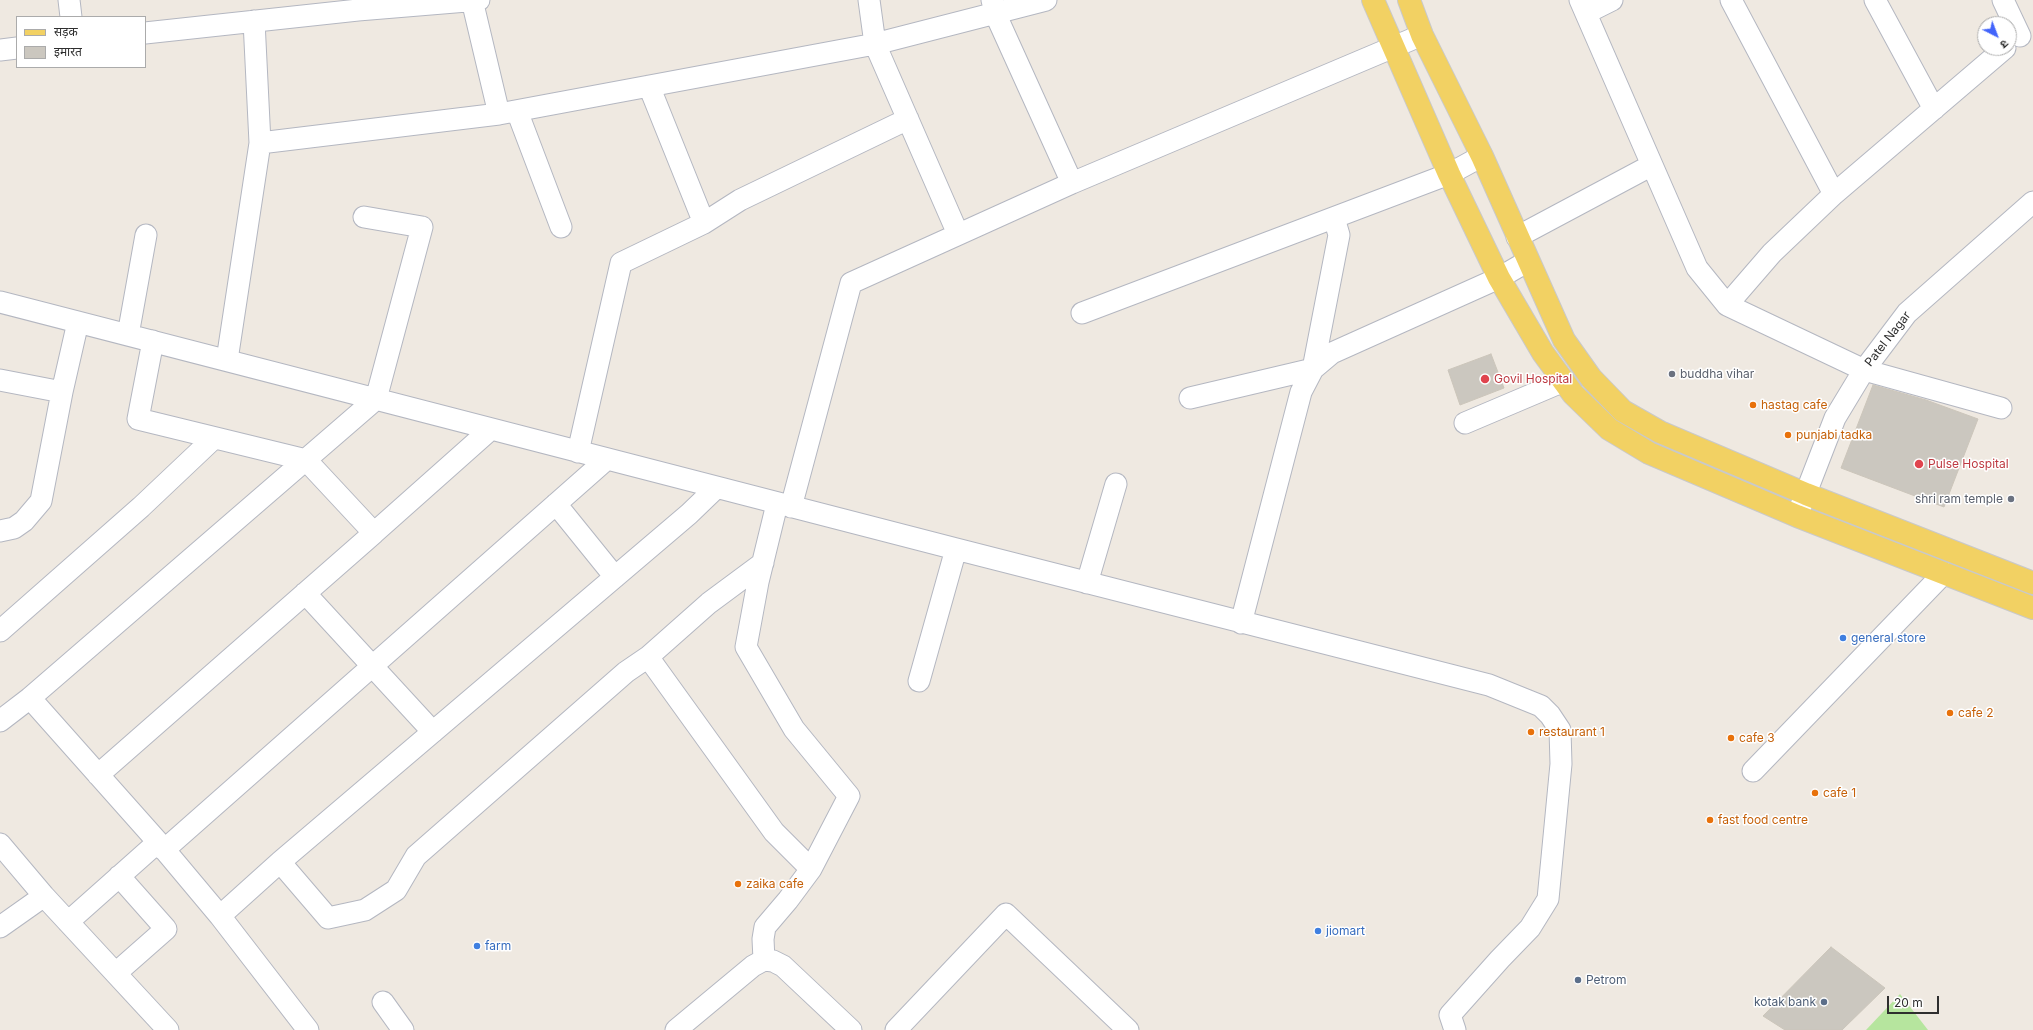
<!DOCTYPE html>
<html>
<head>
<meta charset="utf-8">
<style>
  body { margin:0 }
  #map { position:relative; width:2033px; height:1030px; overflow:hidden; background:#efe9e1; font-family:Inter,"Noto Sans Devanagari",sans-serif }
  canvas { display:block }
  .legend { position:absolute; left:16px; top:16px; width:130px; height:52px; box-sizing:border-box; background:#fff; border:1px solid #ababab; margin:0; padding:5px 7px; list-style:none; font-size:12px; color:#2e2e2e }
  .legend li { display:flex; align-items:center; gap:8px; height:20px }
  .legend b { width:20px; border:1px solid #ababab }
  .north { position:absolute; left:1977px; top:16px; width:40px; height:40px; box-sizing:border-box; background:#fff; border:1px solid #ababab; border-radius:50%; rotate:138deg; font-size:11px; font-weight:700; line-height:16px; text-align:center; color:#2e2e2e }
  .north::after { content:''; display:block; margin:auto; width:14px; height:18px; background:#4264fb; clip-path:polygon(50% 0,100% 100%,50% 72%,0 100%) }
  .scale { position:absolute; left:1887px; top:996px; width:52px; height:18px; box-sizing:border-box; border:2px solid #2e2e2e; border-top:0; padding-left:5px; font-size:12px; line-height:14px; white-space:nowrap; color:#2e2e2e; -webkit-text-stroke:3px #fff; paint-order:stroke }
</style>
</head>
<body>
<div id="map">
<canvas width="2033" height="1030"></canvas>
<ul class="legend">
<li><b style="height:5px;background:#f2d163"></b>सड़क</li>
<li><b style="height:11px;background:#cbc7bf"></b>इमारत</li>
</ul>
<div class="north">उ</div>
<div class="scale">20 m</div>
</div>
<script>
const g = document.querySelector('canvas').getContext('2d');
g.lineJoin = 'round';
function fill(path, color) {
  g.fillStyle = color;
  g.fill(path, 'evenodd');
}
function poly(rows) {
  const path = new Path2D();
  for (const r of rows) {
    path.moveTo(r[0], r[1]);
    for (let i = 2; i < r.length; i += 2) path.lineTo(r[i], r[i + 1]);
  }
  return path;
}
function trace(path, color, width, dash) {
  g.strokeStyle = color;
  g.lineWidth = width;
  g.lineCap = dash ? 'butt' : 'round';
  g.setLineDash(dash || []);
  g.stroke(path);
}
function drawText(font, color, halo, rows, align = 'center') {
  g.font = font + ' Inter,sans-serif';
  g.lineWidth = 3;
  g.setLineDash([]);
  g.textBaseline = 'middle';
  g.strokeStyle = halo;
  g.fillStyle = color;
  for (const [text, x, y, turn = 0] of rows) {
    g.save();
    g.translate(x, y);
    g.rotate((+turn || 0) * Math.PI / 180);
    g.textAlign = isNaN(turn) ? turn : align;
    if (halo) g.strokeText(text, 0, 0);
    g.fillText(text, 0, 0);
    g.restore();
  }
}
fill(poly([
  [1900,994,1928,1030,1866,1030]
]), '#b6e59e');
const building = poly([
  [1491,354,1504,388,1460,405,1448,370,1491,354],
  [1873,385,1926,400,1978,419,1944,507,1841,468,1873,385],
  [1831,947,1885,988,1842,1030,1785,1030,1763,1016,1831,947]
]);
fill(building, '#cbc7bf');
trace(building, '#cbc5ba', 1);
const minor = poly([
  [69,0,71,17],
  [472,0,499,114,875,44,1046,0],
  [869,0,875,44,958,234],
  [992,0,995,13,1072,183],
  [1580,0,1697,268,1727,305],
  [1731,0,1834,194],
  [1875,0,1934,109],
  [2003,0,2020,36],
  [1586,13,1612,0],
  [254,21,260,143],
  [145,33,358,10,479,0],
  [0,50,17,48],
  [649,86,704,223,740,200,908,119],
  [517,111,561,227],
  [1517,237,1652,165],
  [0,302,956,549,1489,685,1541,706,1550,715,1560,730,1561,764,1548,899,1530,928,1500,959,1450,1015,1455,1030],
  [1082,313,1449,174,1482,156],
  [128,335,146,235],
  [153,341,138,419,306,460,374,533,491,429],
  [227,360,260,143,499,114],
  [0,380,62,392],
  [1190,398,1313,369,1339,235,1334,218],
  [2001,408,1864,370,1727,305,1772,253,1834,194,2005,48],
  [1465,423,1564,381],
  [578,452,621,263,704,223],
  [716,488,689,514,280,862,328,918,365,910,396,890,416,856,626,672,648,657,774,832,811,869],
  [556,504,615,577],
  [791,507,851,283,1072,183,1422,35],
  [1797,516,1835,418,1864,370,1907,313,2033,202],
  [0,531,14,528,24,521,41,501,62,392,78,322],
  [1087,583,1116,484],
  [305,593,433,732],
  [1241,623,1301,392,1313,369,1332,353,1499,278,1528,261],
  [0,631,141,507,214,438],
  [648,657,709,603,763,563],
  [919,681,956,549],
  [30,698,376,399,422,227,364,217],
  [0,721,30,698,158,842],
  [1753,771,1944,573],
  [98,775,374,533],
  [0,844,44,896,168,1030],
  [164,850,607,459],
  [280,862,220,916,308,1030],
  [68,922,158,842,220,916],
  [0,927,44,896],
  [764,960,763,939,765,927,788,900,811,869,849,796,794,729,746,647,758,582,777,504],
  [116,973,166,929,119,876],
  [383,1002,403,1030],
  [676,1030,753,966,764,960,773,961,783,966,851,1030],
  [896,1030,1006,914,1128,1030]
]);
const major = poly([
  [1373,0,1449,174,1499,278,1543,353,1573,394,1609,429,1649,453,1797,516,2033,608],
  [1409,0,1422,35,1482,156,1564,340,1591,378,1623,411,1660,432,1806,494,2033,583]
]);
trace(minor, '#b4b7c1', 23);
trace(major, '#c9c9c9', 24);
trace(minor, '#fff', 21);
trace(major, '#f2d163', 22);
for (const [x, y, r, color] of [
  [1672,374,4,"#6b7280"],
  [1485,379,5,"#e0444e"],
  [1753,405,4,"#e8710a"],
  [1788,435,4,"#e8710a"],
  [1919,464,5,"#e0444e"],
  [2011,499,4,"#6b7280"],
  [1843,638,4,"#3f7fe0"],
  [1950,713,4,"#e8710a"],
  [1531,732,4,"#e8710a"],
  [1731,738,4,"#e8710a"],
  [1815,793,4,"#e8710a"],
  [1710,820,4,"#e8710a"],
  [738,884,4,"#e8710a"],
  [1318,931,4,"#3f7fe0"],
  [477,946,4,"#3f7fe0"],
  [1578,980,4,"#5c6f8a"],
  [1824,1002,4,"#5c6f8a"]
]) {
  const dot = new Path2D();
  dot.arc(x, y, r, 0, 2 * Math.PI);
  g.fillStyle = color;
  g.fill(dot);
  trace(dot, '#fff', 1.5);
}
drawText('12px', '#2e2e2e', '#fff', [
  ["Patel Nagar",1888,339,-52]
]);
drawText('12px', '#5b616d', '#fff', [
  ["buddha vihar",1680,374],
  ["shri ram temple",2003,499,"right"]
], 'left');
drawText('12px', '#be3a42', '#fff', [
  ["Govil Hospital",1494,379],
  ["Pulse Hospital",1928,464]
], 'left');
drawText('12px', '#c56008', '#fff', [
  ["hastag cafe",1761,405],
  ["punjabi tadka",1796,435],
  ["cafe 2",1958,713],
  ["restaurant 1",1539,732],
  ["cafe 3",1739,738],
  ["cafe 1",1823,793],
  ["fast food centre",1718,820],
  ["zaika cafe",746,884]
], 'left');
drawText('12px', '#366cbe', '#fff', [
  ["general store",1851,638],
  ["jiomart",1326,931],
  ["farm",485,946]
], 'left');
drawText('12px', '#4e5e75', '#fff', [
  ["Petrom",1586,980],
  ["kotak bank",1816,1002,"right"]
], 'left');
</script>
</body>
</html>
